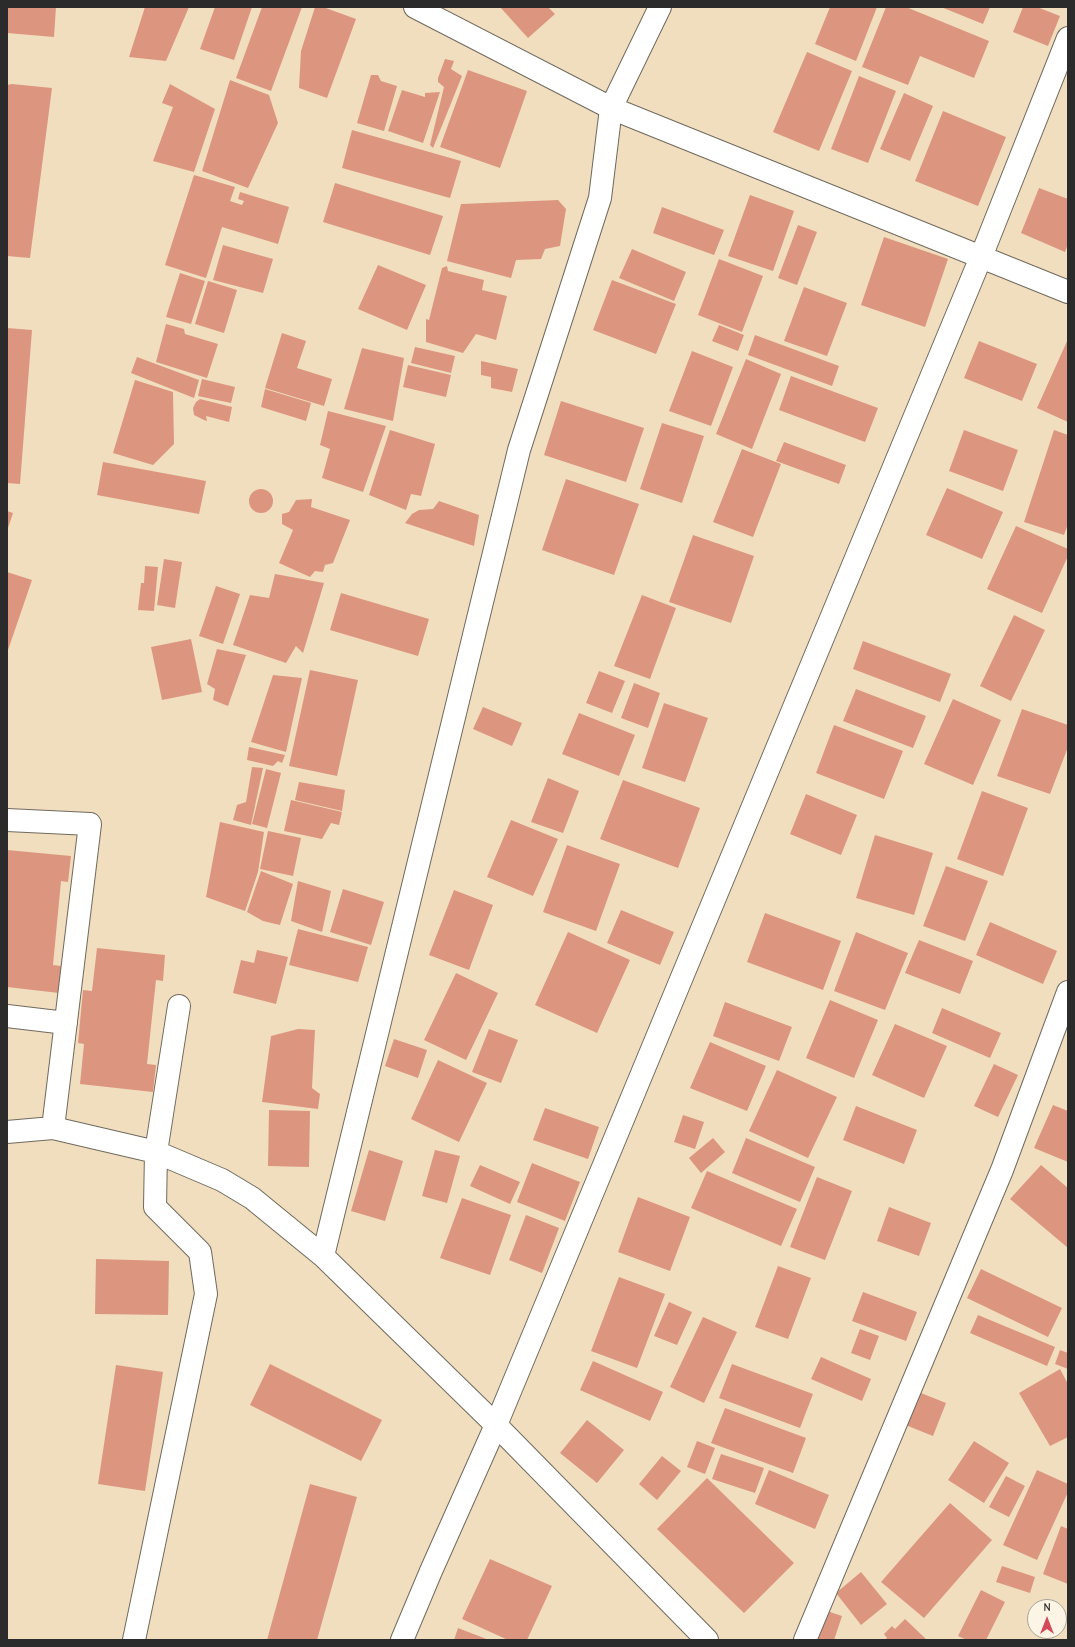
<!DOCTYPE html>
<html>
<head>
<meta charset="utf-8">
<style>
  body { margin:0 }
  #map { position:relative; width:1075px; height:1647px; overflow:hidden; background:#f1debe; font-family:"Comic Neue",sans-serif }
  canvas { display:block }
  .frame { position:absolute; inset:0; border:8px solid #2b2b2b; pointer-events:none }
  .north { position:absolute; left:1027px; top:1599px; width:40px; height:40px; box-sizing:border-box; background:#fcf5e5; border:1px solid #a8a49b; border-radius:50%; rotate:0deg; font-size:11px; font-weight:700; line-height:16px; text-align:center; color:#2b2b2b }
  .north::after { content:''; display:block; margin:auto; width:14px; height:18px; background:#d1495b; clip-path:polygon(50% 0,100% 100%,50% 72%,0 100%) }
</style>
</head>
<body>
<div id="map">
<canvas width="1075" height="1647"></canvas>
<div class="frame"></div>
<div class="north">N</div>
</div>
<script>
const g = document.querySelector('canvas').getContext('2d');
g.lineJoin = 'round';
function fill(path, color) {
  g.fillStyle = color;
  g.fill(path, 'evenodd');
}
function poly(rows) {
  const path = new Path2D();
  for (const r of rows) {
    if (r.length === 3) {
      path.moveTo(r[0] + r[2], r[1]);
      path.arc(r[0], r[1], r[2], 0, 2 * Math.PI);
      continue;
    }
    path.moveTo(r[0], r[1]);
    for (let i = 2; i < r.length; i += 2) path.lineTo(r[i], r[i + 1]);
  }
  return path;
}
function trace(path, color, width, dash) {
  g.strokeStyle = color;
  g.lineWidth = width;
  g.lineCap = dash ? 'butt' : 'round';
  g.setLineDash(dash || []);
  g.stroke(path);
}
fill(poly([
  [7,7,56,7,54,37,7,33],
  [145,7,189,7,166,61,129,57],
  [215,7,252,7,234,60,200,49],
  [262,7,302,7,271,91,236,78],
  [315,7,323,7,356,19,327,98,299,88,301,51],
  [500,7,548,7,555,14,528,38],
  [830,7,877,7,856,61,815,44],
  [886,7,906,7,989,41,974,78,920,56,908,85,862,67],
  [941,7,990,7,983,24],
  [1023,7,1037,7,1060,16,1048,46,1013,32],
  [807,52,852,71,819,151,773,132],
  [445,59,454,61,451,69,462,76,433,148,430,145,444,87,438,82,438,78],
  [468,70,527,91,500,168,440,147],
  [371,75,378,75,381,81,397,86,384,131,357,123],
  [859,76,896,91,868,163,831,149],
  [230,80,269,95,278,123,248,188,202,171],
  [12,84,52,88,30,258,7,256,7,85],
  [170,84,215,109,194,172,153,161,173,107,162,103],
  [402,90,425,97,425,93,440,92,423,143,388,131],
  [904,93,933,106,910,161,880,149],
  [943,111,1006,137,978,206,915,181],
  [352,130,461,161,450,198,342,168],
  [194,175,235,187,230,201,242,205,244,201,238,199,240,192,289,207,278,244,222,227,206,278,165,265],
  [335,183,443,216,430,255,323,222],
  [1039,188,1068,199,1068,244,1065,252,1021,233],
  [750,195,794,211,773,271,728,256],
  [558,200,566,209,560,246,545,249,541,259,516,260,511,278,447,261,461,204],
  [662,207,724,230,714,255,653,233],
  [798,225,817,232,797,285,778,278],
  [884,237,948,259,925,327,861,305],
  [223,245,273,259,263,293,213,280],
  [632,249,686,272,674,301,619,278],
  [719,259,763,276,742,332,698,315],
  [378,265,426,285,407,330,358,309],
  [447,266,448,271,484,280,482,290,507,296,496,340,476,334,463,353,426,342,426,319,429,320,442,268],
  [180,273,205,281,191,324,166,317],
  [612,280,676,304,656,354,593,330],
  [208,281,237,290,224,333,195,324],
  [804,287,847,303,827,356,784,341],
  [166,324,184,329,185,334,218,344,207,378,156,362],
  [719,325,744,335,738,351,712,341],
  [7,328,32,330,20,484,7,483],
  [282,333,306,341,297,368,332,379,324,406,265,388],
  [755,335,839,366,832,386,748,355],
  [1068,339,1068,422,1037,408],
  [979,341,1037,364,1022,401,964,378],
  [415,347,455,356,451,373,411,363],
  [362,348,404,358,393,421,344,409],
  [692,351,733,367,711,426,669,411],
  [137,357,199,380,194,398,131,373],
  [746,359,781,374,752,449,716,434],
  [481,361,518,369,512,392,491,388,491,377,481,375],
  [408,365,451,375,446,397,403,387],
  [791,376,878,408,865,442,779,410],
  [202,379,235,387,231,403,198,396],
  [135,380,173,392,174,444,153,465,113,453],
  [265,389,311,403,306,421,261,407],
  [200,399,232,407,229,422,206,416,207,421,204,420,194,415,193,408,196,402],
  [561,401,644,428,626,482,544,455],
  [328,411,386,426,363,492,322,478,330,449,320,445],
  [662,423,704,436,682,503,640,489],
  [390,430,435,444,421,496,411,494,406,510,369,495],
  [964,430,1018,450,1003,491,949,471],
  [1054,430,1068,435,1068,524,1064,535,1024,522],
  [784,442,846,465,839,484,776,461],
  [742,449,781,464,753,537,713,522],
  [103,462,206,481,199,514,97,495],
  [566,479,639,504,614,575,542,550],
  [947,488,1003,512,982,559,926,535],
  [261,501,12],
  [312,499,311,507,350,520,333,563,325,565,323,572,315,571,310,577,279,563,293,530,282,524,282,514,289,512,296,500],
  [439,501,479,515,474,546,405,523,412,514,419,510,433,509],
  [7,511,13,513,7,531],
  [1016,526,1068,549,1068,556,1042,613,987,589],
  [693,535,754,556,731,623,669,602],
  [164,559,182,562,175,608,157,605],
  [145,566,158,567,154,611,138,610,141,583,144,583],
  [7,572,32,580,7,653],
  [275,574,324,583,303,653,296,646,286,663,233,645,250,595,269,598],
  [216,586,240,594,223,644,199,636],
  [341,593,429,619,418,656,330,630],
  [642,595,676,608,650,679,614,666],
  [1014,615,1045,630,1011,701,980,686],
  [191,639,202,692,162,700,151,647],
  [863,641,951,674,940,702,853,669],
  [217,649,246,655,228,706,213,700,215,689,207,684],
  [310,670,358,680,337,776,289,766],
  [599,671,625,681,612,713,586,703],
  [273,675,302,678,286,752,251,742],
  [634,683,660,693,648,728,621,718],
  [856,689,926,716,913,748,843,721],
  [953,699,1001,720,973,785,924,764],
  [664,703,708,718,685,782,642,768],
  [483,707,522,723,512,746,473,729],
  [1022,709,1068,725,1068,747,1050,794,997,776],
  [579,713,635,735,619,776,562,754],
  [834,725,903,751,884,799,816,773],
  [249,747,285,755,282,763,278,761,273,766,247,760],
  [252,767,263,768,251,825,233,820,237,805,246,802],
  [266,769,281,773,267,828,252,824],
  [548,778,579,791,563,833,531,822],
  [623,780,700,808,678,868,600,839],
  [299,782,345,790,342,811,295,800],
  [982,791,1028,808,1003,876,957,859],
  [806,794,857,815,841,855,790,834],
  [291,800,342,812,339,825,331,823,322,839,284,831],
  [511,820,558,839,533,896,487,877],
  [220,822,264,832,258,872,245,911,206,897],
  [268,831,301,838,293,876,260,869],
  [875,835,933,853,914,915,856,898],
  [567,845,620,864,596,931,543,912],
  [7,850,71,856,68,882,61,881,53,965,61,966,59,993,7,987],
  [946,866,988,881,965,941,923,926],
  [261,871,293,884,280,925,263,921,247,912],
  [298,881,331,891,322,932,291,921],
  [343,889,384,902,371,945,330,932],
  [454,890,493,905,469,970,429,955],
  [621,910,674,932,660,965,607,943],
  [765,913,841,941,823,990,747,962],
  [990,922,1057,951,1043,984,976,955],
  [298,929,368,947,358,982,289,965],
  [568,932,630,960,597,1033,535,1005],
  [856,932,908,953,885,1010,834,991],
  [919,940,973,961,960,994,905,973],
  [97,948,165,955,163,981,156,980,147,1064,156,1065,153,1092,80,1084,84,1044,78,1043,83,990,92,991],
  [257,950,288,957,276,1004,233,993,241,960,254,963],
  [456,973,498,993,466,1060,424,1040],
  [830,1000,878,1020,854,1078,806,1058],
  [725,1002,792,1027,779,1061,713,1036],
  [942,1008,1001,1033,990,1058,932,1033],
  [895,1024,947,1046,924,1098,872,1075],
  [298,1029,315,1030,312,1088,320,1094,318,1109,262,1102,271,1036],
  [489,1029,518,1040,501,1083,472,1072],
  [394,1039,427,1050,418,1078,385,1066],
  [710,1042,766,1066,747,1111,690,1088],
  [438,1060,487,1083,459,1142,411,1119],
  [994,1064,1018,1075,998,1117,974,1106],
  [777,1070,837,1097,808,1158,749,1131],
  [1053,1105,1068,1111,1068,1162,1034,1148],
  [856,1106,917,1130,904,1164,843,1140],
  [545,1108,599,1127,588,1159,533,1140],
  [269,1110,310,1111,309,1167,268,1166],
  [683,1115,704,1122,695,1149,674,1142],
  [713,1138,725,1152,701,1173,689,1158],
  [746,1138,815,1167,800,1202,732,1173],
  [369,1150,403,1161,385,1221,351,1211],
  [435,1150,460,1156,447,1203,422,1196],
  [532,1163,580,1182,565,1221,517,1202],
  [480,1165,520,1182,510,1204,470,1186],
  [1041,1165,1068,1188,1068,1248,1010,1199],
  [707,1171,797,1209,781,1246,691,1208],
  [817,1177,852,1191,825,1260,790,1247],
  [638,1197,690,1217,670,1271,618,1252],
  [462,1198,511,1215,490,1275,440,1258],
  [889,1207,931,1223,919,1256,877,1241],
  [526,1215,559,1228,542,1273,509,1260],
  [96,1259,169,1261,168,1315,95,1314],
  [778,1266,811,1278,788,1339,755,1327],
  [981,1269,1062,1308,1048,1337,967,1298],
  [619,1277,665,1294,637,1368,591,1351],
  [863,1292,917,1312,906,1341,852,1321],
  [669,1302,692,1312,677,1345,654,1336],
  [978,1315,1055,1347,1047,1366,970,1333],
  [703,1317,737,1332,704,1403,670,1387],
  [860,1329,879,1336,870,1360,851,1353],
  [1060,1350,1068,1353,1068,1369,1055,1364],
  [821,1357,871,1379,862,1401,811,1379],
  [593,1361,663,1392,650,1421,580,1390],
  [270,1364,382,1420,361,1461,250,1405],
  [732,1364,813,1394,800,1428,719,1398],
  [116,1365,163,1372,145,1491,98,1484],
  [1060,1369,1068,1384,1068,1437,1050,1446,1019,1393],
  [916,1391,946,1403,933,1436,903,1424],
  [725,1408,806,1438,793,1473,711,1443],
  [587,1420,624,1450,597,1483,560,1453],
  [697,1441,715,1448,705,1474,687,1467],
  [974,1441,1009,1463,984,1503,948,1480],
  [721,1454,764,1468,755,1493,712,1479],
  [662,1456,681,1471,657,1500,639,1484],
  [769,1470,829,1495,815,1529,755,1504],
  [1037,1470,1068,1484,1068,1492,1037,1560,1003,1545],
  [1006,1476,1025,1486,1009,1517,989,1507],
  [707,1478,794,1563,744,1613,657,1529],
  [310,1484,357,1497,317,1640,267,1640],
  [950,1503,992,1540,924,1618,881,1582],
  [1061,1526,1068,1529,1068,1584,1043,1574],
  [490,1559,552,1586,527,1640,508,1640,462,1619],
  [1002,1566,1035,1577,1030,1593,996,1582],
  [861,1572,887,1604,861,1625,836,1593],
  [981,1590,1005,1602,986,1640,967,1640,958,1636],
  [821,1609,842,1616,834,1640,810,1640],
  [905,1619,927,1640,885,1640,887,1638,884,1634,892,1626,895,1629],
  [458,1628,489,1640,454,1640]
]), '#dc967f');
const minor = poly([
  [415,7,611,108,1068,292],
  [7,820,90,824,53,1128],
  [7,1016,66,1023],
  [7,1132,53,1128,156,1152,222,1180,252,1198,323,1256,496,1425,707,1640],
  [323,1256,519,450,600,198,611,108,660,7],
  [134,1640,206,1294,200,1252,155,1207,156,1152,179,1006],
  [402,1640,431,1571,496,1425,981,257,1068,38],
  [805,1640,1002,1170,1068,992]
]);
trace(minor, '#706a5e', 24);
trace(minor, '#fff', 22);
</script>
</body>
</html>
